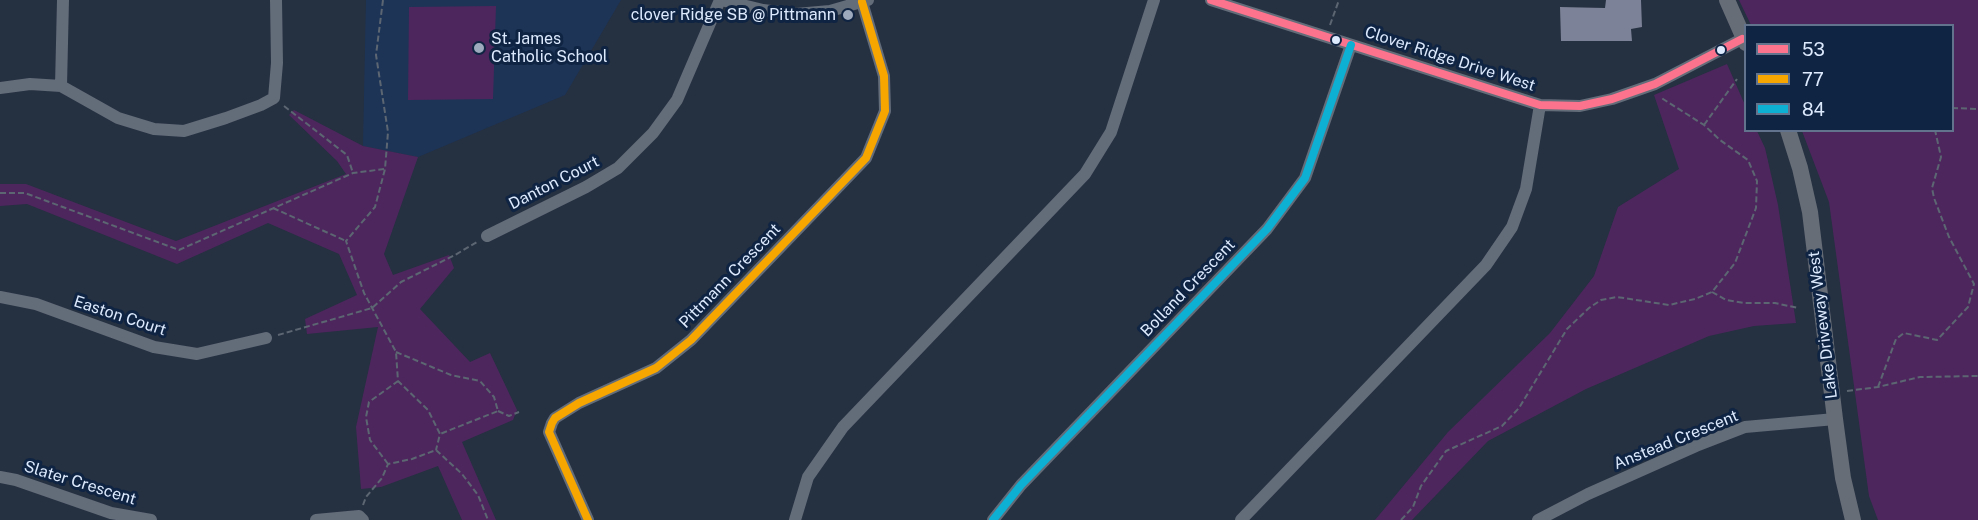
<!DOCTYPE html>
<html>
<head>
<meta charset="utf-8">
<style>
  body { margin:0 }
  #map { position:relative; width:1978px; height:520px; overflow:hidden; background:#253041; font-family:"Public Sans",sans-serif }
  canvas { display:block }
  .legend { position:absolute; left:1744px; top:24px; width:210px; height:108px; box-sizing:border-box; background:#0f2442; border:2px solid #61738d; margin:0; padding:8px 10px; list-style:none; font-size:18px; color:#ddeafe }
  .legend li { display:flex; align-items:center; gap:12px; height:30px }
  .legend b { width:30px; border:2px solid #61738d }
</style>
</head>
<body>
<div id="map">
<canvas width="1978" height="520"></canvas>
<ul class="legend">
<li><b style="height:8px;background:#fc738d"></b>53</li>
<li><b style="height:8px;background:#f7a600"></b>77</li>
<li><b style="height:8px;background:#0dafd3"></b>84</li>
</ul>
</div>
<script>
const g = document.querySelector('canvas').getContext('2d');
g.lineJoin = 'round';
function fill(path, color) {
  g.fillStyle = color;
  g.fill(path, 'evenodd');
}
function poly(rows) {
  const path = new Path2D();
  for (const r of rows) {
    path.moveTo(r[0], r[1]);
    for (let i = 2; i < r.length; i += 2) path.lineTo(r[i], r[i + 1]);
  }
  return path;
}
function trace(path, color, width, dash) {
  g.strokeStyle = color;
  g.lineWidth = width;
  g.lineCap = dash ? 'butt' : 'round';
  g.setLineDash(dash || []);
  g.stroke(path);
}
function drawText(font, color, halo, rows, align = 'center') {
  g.font = font + ' "Public Sans",sans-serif';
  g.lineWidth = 6;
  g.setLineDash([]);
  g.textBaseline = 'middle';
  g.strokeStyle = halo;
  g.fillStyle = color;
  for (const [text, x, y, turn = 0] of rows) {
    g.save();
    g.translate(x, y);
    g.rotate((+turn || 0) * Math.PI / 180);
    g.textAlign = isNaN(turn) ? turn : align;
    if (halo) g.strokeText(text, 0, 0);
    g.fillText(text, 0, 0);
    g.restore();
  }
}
fill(poly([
  [366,0,621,0,565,95,418,157,363,146]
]), '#1d3457');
fill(poly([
  [1739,0,1978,0,1978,520,1878,520,1869,496,1829,202,1802,131,1952,130,1952,26,1751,25],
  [496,6,493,99,408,100,409,7],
  [1727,64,1745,105,1746,130,1757,131,1765,148,1778,205,1796,323,1754,326,1709,336,1586,389,1488,441,1412,520,1375,520,1448,432,1550,333,1594,276,1618,207,1679,169,1654,95],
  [294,110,363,146,418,157,384,254,393,275,449,255,454,268,420,309,470,362,490,353,517,410,513,420,462,442,496,520,462,520,438,466,381,487,361,489,356,427,378,327,307,334,305,319,357,295,339,254,268,223,177,264,27,204,0,206,0,184,26,184,176,241,346,174,337,161,289,115]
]), '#4d265d');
fill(poly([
  [1606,0,1641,0,1642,27,1631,29,1632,41,1561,41,1560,7,1605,8]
]), '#7c8297');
trace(poly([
  [383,0,376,55,388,132,385,169,375,207,346,241,364,293,396,352,398,381,428,410,440,434,436,450],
  [1330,25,1339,0],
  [284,106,347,155,353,173],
  [1952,108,1978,109],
  [1704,125,1737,79],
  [0,193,25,193,179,250,353,173,384,169],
  [273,208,346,241],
  [1712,292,1726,300,1744,303,1775,303,1798,308],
  [278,335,372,308,401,282,455,255,477,242],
  [396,352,451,375,480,381,494,397,498,411,440,434],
  [1878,387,1896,339,1904,333,1937,340,1968,307,1974,284,1949,237,1934,198,1932,188,1941,157,1935,130],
  [1847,391,1878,387,1920,377,1978,376],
  [498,411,509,416,519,412],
  [436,450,462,474,478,495,488,520],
  [388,464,370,440,366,417,369,402,398,381],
  [363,505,366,497,382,478,388,464,412,459,436,450],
  [1401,520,1413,507,1421,486,1446,451,1502,426,1519,408,1567,329,1589,308,1601,300,1617,297,1669,305,1695,299,1712,292,1735,263,1756,208,1757,181,1748,160,1720,140,1704,125,1663,99,1661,96]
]), '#5c6672', 2, [6, 3]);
trace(poly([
  [721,0,763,10,796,14,830,11,868,0],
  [1211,0,1540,105,1580,106,1612,99,1655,84,1742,39],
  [61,86,63,0],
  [0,88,30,84,61,86,118,118,154,129,184,131,226,118,261,105,274,98,277,63,276,0],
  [487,236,586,187,618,168,653,133,677,100,720,0],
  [0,297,36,304,154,347,197,354,266,338],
  [0,477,16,480,111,513,151,520],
  [316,520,359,516,363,520],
  [588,520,549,432,552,423,555,418,579,403,656,368,691,340,866,158,885,111,884,76,862,2],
  [795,520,808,477,843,427,1085,174,1111,132,1154,0],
  [993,520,1021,485,1267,229,1305,178,1351,45],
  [1241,520,1486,265,1512,227,1526,189,1540,105],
  [1538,520,1588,494,1696,446,1745,427,1835,419]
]), '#636c79', 12);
trace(poly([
  [1727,0,1746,43],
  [1788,130,1800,168,1810,212,1835,419,1843,478,1853,520]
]), '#666d77', 16);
trace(poly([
  [1211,0,1540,105,1580,106,1612,99,1655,84,1742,39]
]), '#fc738d', 8);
trace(poly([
  [588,520,549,432,552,423,555,418,579,403,656,368,691,340,866,158,885,111,884,76,862,2]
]), '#f7a600', 8);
trace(poly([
  [993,520,1021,485,1267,229,1305,178,1351,45]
]), '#0dafd3', 8);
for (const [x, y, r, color] of [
  [848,15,6,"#9da9bc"],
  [1336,40,5,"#ddeafe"],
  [479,48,6,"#9da9bc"],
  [1721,50,5,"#ddeafe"]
]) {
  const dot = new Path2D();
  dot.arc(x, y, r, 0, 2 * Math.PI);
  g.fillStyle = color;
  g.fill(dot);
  trace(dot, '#0f2442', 2);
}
drawText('16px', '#ddeafe', '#0f2442', [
  ["clover Ridge SB @ Pittmann",836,15],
  ["St. James",491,39,"left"],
  ["Catholic School",491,57,"left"]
], 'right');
drawText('16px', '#ddeafe', '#0f2442', [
  ["Clover Ridge Drive West",1450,59,18],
  ["Danton Court",554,183,-27],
  ["Pittmann Crescent",730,276,-46],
  ["Bolland Crescent",1188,288,-46],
  ["Easton Court",120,316,18],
  ["Lake Driveway West",1823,325,-97],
  ["Anstead Crescent",1676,440,-22],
  ["Slater Crescent",80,483,17]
]);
</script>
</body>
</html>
